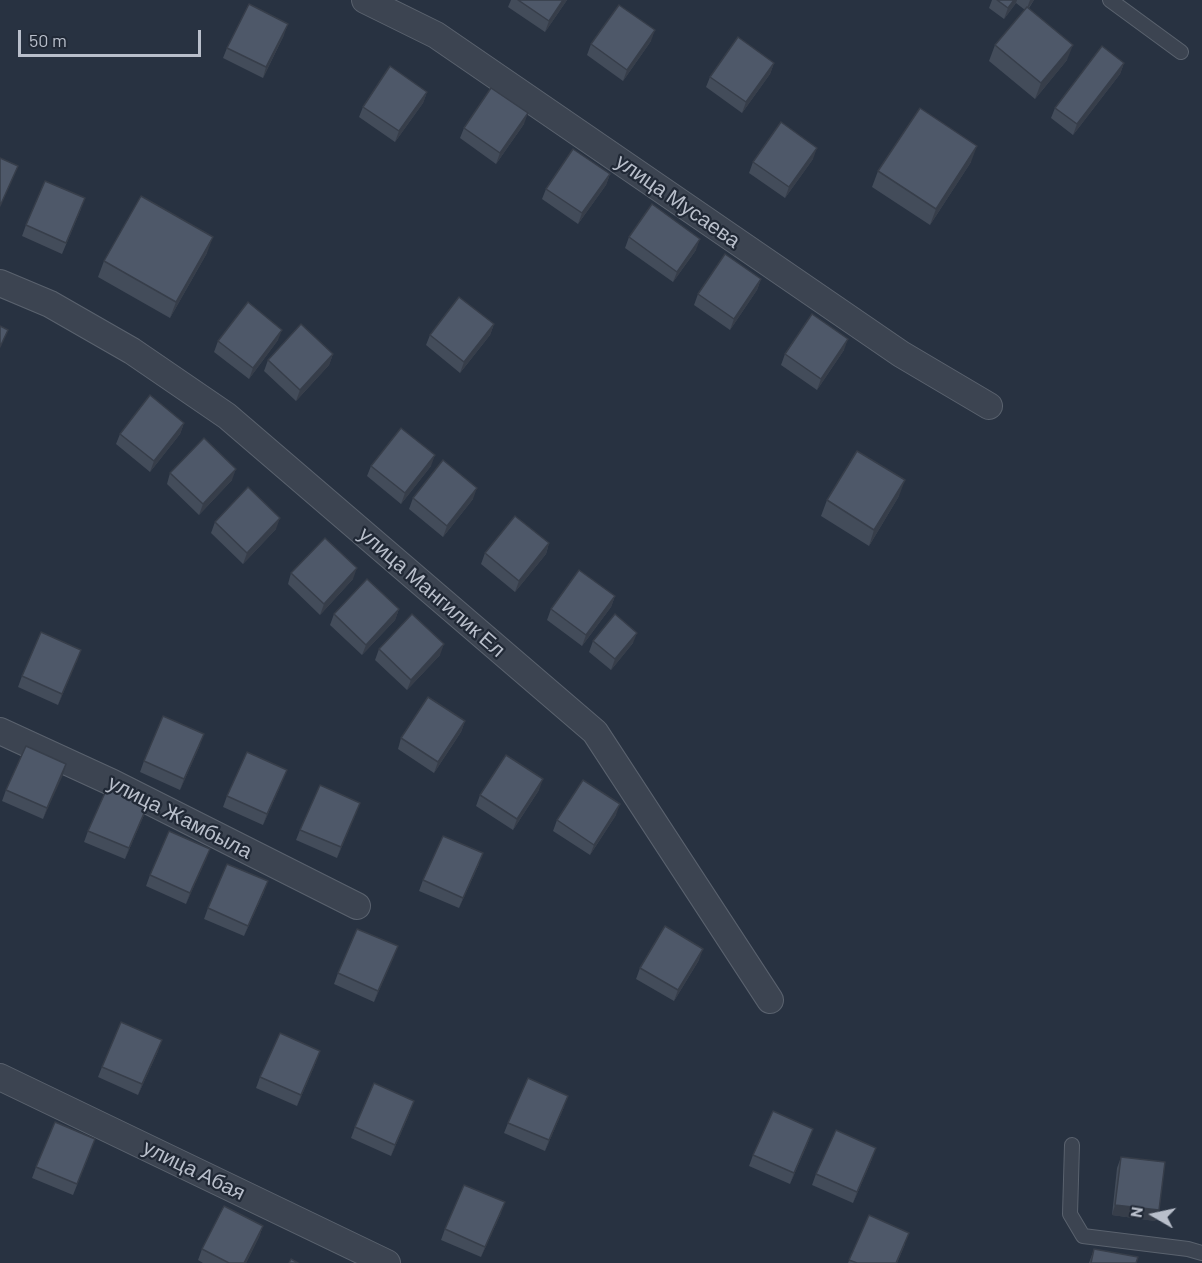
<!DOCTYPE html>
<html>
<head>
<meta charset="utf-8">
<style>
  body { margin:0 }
  #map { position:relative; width:1202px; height:1263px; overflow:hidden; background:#283241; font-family:Barlow,sans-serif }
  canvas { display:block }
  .north { position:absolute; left:1124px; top:1185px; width:60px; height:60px; -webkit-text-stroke:4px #212936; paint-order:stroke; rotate:279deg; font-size:16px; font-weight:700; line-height:24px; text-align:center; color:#b9bfcb }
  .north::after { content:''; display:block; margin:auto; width:21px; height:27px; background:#b9bfcb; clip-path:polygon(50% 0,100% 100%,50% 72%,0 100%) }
  .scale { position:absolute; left:18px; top:30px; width:183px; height:27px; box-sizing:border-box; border:3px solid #b9bfcb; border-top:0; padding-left:8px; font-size:18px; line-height:21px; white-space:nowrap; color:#b9bfcb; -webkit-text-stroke:4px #212936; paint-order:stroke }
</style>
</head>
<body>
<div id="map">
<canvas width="1202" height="1263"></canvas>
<div class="north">N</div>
<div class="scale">50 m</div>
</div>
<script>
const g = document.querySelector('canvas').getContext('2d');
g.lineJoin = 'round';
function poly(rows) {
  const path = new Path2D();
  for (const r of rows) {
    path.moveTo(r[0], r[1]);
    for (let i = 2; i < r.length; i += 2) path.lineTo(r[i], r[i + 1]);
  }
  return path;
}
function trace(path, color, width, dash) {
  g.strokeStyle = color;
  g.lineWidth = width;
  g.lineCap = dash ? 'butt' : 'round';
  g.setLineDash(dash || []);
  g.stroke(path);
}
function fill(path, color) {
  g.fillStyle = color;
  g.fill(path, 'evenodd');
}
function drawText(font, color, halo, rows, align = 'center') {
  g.font = font + ' Barlow,sans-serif';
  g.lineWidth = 4.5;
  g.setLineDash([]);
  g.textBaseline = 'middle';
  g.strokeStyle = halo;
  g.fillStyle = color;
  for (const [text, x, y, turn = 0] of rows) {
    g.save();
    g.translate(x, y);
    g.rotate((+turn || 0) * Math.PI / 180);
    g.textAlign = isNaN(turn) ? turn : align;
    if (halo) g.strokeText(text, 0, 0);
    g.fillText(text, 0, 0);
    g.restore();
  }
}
const service = poly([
  [1110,0,1181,52],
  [1072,1145,1070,1214,1083,1236,1188,1249,1202,1253]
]);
const minor = poly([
  [365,0,436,35,901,354,989,406],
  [0,283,50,304,132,351,227,416,595,732,770,1000],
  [0,731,113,783,357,906],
  [0,1077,387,1263]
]);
trace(service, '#5a626e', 16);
trace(minor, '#5a626e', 28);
trace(service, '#3c4451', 14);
trace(minor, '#3c4451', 26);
fill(poly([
  [511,0,567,0,545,32,508,7],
  [992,0,1034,0,1029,8,1067,60,1035,99,989,61,995,45,1025,10,1016,3,1004,19,989,8],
  [284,35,263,78,223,58,227,48],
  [651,41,623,81,587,55,591,44],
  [774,63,770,74,742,113,706,87,710,77],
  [1124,63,1120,74,1073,135,1051,118,1055,108],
  [427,92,423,103,395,142,359,117,363,107],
  [524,124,496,164,460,138,464,128],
  [813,159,785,198,749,173,753,162],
  [971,162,930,225,872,187,878,171],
  [610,174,606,185,578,224,542,199,546,189],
  [81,209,62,254,22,236,26,225],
  [629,237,696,250,673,282,625,248],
  [207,253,170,318,98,277,104,261],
  [761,279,757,290,730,330,694,305,698,294],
  [494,324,490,335,460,373,426,345,430,335],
  [278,340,249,379,214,352,218,341],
  [844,350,817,390,781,365,785,354],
  [333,354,329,365,296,401,264,371,268,360],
  [184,423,180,434,150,472,116,444,120,434],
  [371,466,431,466,401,504,367,476],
  [170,473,232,480,199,515,167,484],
  [899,496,869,546,821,516,827,500],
  [413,498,473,499,443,537,409,509],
  [215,522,276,529,243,564,211,533],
  [549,543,546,554,515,592,481,564,485,553],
  [291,573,353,579,320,615,288,584],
  [615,596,611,607,582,646,547,620,551,609],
  [399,609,395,620,362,655,330,625,334,614],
  [593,641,633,643,611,670,589,652],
  [379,649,440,655,407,690,375,660],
  [81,650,58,705,18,687,22,676],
  [465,721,461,732,434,773,398,749,401,738],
  [200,745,180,790,140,772,144,761],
  [66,764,43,819,2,801,6,790],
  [283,780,263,825,223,807,227,796],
  [539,790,513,830,476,806,480,795],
  [360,803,337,858,296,840,300,830],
  [144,815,125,859,84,842,88,831],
  [616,815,590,855,553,831,557,820],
  [210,849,186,904,146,886,150,875],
  [479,864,459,908,419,891,423,880],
  [264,892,244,936,204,919,208,908],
  [398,946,374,1002,334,984,338,973],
  [699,960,674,1001,636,979,640,968],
  [158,1051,138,1095,98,1077,102,1067],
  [316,1062,297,1106,256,1088,260,1077],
  [564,1107,545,1151,504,1133,508,1123],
  [410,1112,391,1156,351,1138,355,1127],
  [809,1140,790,1184,749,1166,753,1155],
  [91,1150,73,1195,32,1178,36,1167],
  [1121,1157,1159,1210,1155,1221,1112,1215,1117,1168],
  [872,1159,853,1203,812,1185,816,1174],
  [501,1213,481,1257,441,1240,445,1229],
  [869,1215,905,1244,897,1263,848,1263],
  [263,1226,259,1237,246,1263,203,1263,198,1260,202,1249],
  [1094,1249,1136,1263,1089,1263]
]), '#434c5a');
fill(poly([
  [563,0,567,0,545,32,549,21],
  [1014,0,1017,0,1016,3,1004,19,1008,8],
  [1030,0,1034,0,1026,11],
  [288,24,284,35,263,78,266,67],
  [655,30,651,41,623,81,627,70],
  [1073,45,1067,60,1035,99,1041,83],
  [774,63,770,74,742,113,746,102],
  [1124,63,1120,74,1073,135,1077,124],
  [427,92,423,103,395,142,399,131],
  [528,113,524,124,496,164,500,153],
  [977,146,971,162,930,225,936,209],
  [817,148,813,159,785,198,789,187],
  [610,174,606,185,578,224,582,213],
  [213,237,207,253,170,318,176,302],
  [700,239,696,250,673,282,677,272],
  [761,279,757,290,730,330,734,319],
  [494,324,490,335,460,373,464,362],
  [282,330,278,340,249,379,253,368],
  [848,339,844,350,817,390,821,379],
  [333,354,329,365,296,401,300,390],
  [184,423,180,434,150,472,154,461],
  [435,455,431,466,401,504,405,493],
  [236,469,232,480,199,515,203,504],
  [905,480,899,496,869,546,874,530],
  [477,488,473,499,443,537,447,526],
  [280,518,276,529,243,564,247,553],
  [549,543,546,554,515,592,519,581],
  [357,568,353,579,320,615,324,604],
  [615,596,611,607,582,646,586,635],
  [399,609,395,620,362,655,366,645],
  [637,633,633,643,611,670,615,659],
  [444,644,440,655,407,690,411,680],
  [81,650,77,661,58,705,62,694],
  [465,721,461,732,434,773,438,762],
  [204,734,200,745,180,790,184,779],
  [66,764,63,775,43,819,47,808],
  [287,770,283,780,263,825,267,814],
  [543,779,539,790,513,830,517,819],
  [360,803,356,814,337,858,341,847],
  [148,804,144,815,125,859,129,848],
  [620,804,616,815,590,855,594,845],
  [210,849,206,860,186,904,190,893],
  [483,853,479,864,459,908,463,898],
  [268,881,264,892,244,936,248,926],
  [398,946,394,957,374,1002,378,991],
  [703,949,699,960,674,1001,678,990],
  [162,1040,158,1051,138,1095,142,1084],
  [320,1051,316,1062,297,1106,301,1095],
  [568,1096,564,1107,545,1151,549,1140],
  [414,1101,410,1112,391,1156,395,1145],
  [813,1129,809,1140,790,1184,794,1173],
  [876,1148,872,1159,853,1203,857,1192],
  [505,1202,501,1213,481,1257,485,1247],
  [1115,1205,1159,1210,1155,1221,1112,1215],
  [263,1226,259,1237,246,1263,244,1263]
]), '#373e4a');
const building = poly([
  [518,0,563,0,549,21,518,0],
  [997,0,1014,0,1008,8,997,0],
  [249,4,288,24,266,67,227,48,249,4],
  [619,5,655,30,627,70,591,44,619,5],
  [1027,7,1073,45,1041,83,995,45,1027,7],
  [738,37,774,63,746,102,710,77,738,37],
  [1102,46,1124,63,1077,124,1055,108,1102,46],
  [390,66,427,92,399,131,363,107,390,66],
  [491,88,528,113,500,153,464,128,491,88],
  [920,108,977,146,936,209,878,171,920,108],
  [781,122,817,148,789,187,753,162,781,122],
  [573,149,610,174,582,213,546,189,573,149],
  [0,158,18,166,0,206,0,158],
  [45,181,85,198,66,243,26,225,45,181],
  [141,196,213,237,176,302,104,261,141,196],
  [652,204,700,239,677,272,629,237,652,204],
  [725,254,761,279,734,319,698,294,725,254],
  [459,297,494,324,464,362,430,335,459,297],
  [248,302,282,330,253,368,218,341,248,302],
  [812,314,848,339,821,379,785,354,812,314],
  [301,324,333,354,300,390,268,360,301,324],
  [0,326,8,330,0,347,0,326],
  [150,395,184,423,154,461,120,434,150,395],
  [401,428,435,455,405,493,371,466,401,428],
  [204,438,236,469,203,504,170,473,204,438],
  [857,451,905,480,874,530,827,500,857,451],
  [443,460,477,488,447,526,413,498,443,460],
  [248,487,280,518,247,553,215,522,248,487],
  [515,516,549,543,519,581,485,553,515,516],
  [325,538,357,568,324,604,291,573,325,538],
  [579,570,615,596,586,635,551,609,579,570],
  [367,579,399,609,366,645,334,614,367,579],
  [412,614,444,644,411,680,379,649,412,614],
  [615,614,637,633,615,659,593,641,615,614],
  [41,632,81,650,62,694,22,676,41,632],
  [428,697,465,721,438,762,401,738,428,697],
  [163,716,204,734,184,779,144,761,163,716],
  [26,746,66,764,47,808,6,790,26,746],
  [247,752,287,770,267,814,227,796,247,752],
  [506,755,543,779,517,819,480,795,506,755],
  [583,780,620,804,594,845,557,820,583,780],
  [320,785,360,803,341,847,300,830,320,785],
  [108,786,148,804,129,848,88,831,108,786],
  [169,831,210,849,190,893,150,875,169,831],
  [443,836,483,853,463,898,423,880,443,836],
  [227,864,268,881,248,926,208,908,227,864],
  [665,926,703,949,678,990,640,968,665,926],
  [357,929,398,946,378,991,338,973,357,929],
  [121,1022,162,1040,142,1084,102,1067,121,1022],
  [280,1033,320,1051,301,1095,260,1077,280,1033],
  [528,1078,568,1096,549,1140,508,1123,528,1078],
  [374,1083,414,1101,395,1145,355,1127,374,1083],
  [773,1111,813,1129,794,1173,753,1155,773,1111],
  [55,1122,95,1139,77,1184,36,1167,55,1122],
  [836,1130,876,1148,857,1192,816,1174,836,1130],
  [1121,1157,1165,1162,1159,1210,1115,1205,1121,1157],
  [464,1185,505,1202,485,1247,445,1229,464,1185],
  [224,1206,263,1226,244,1263,229,1263,202,1249,224,1206],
  [869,1215,909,1233,896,1263,857,1263,849,1260,869,1215],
  [1094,1249,1138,1257,1136,1263,1091,1263,1094,1249],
  [291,1259,298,1263,289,1263,291,1259]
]);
fill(building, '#4e5869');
trace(building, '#373e4a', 1.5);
drawText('21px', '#b9bfcb', '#212936', [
  ["улица Мусаева",678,201,35],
  ["улица Мангилик Ел",432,592,41],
  ["улица Жамбыла",180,817,27],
  ["улица Абая",194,1170,26]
]);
</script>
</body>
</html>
